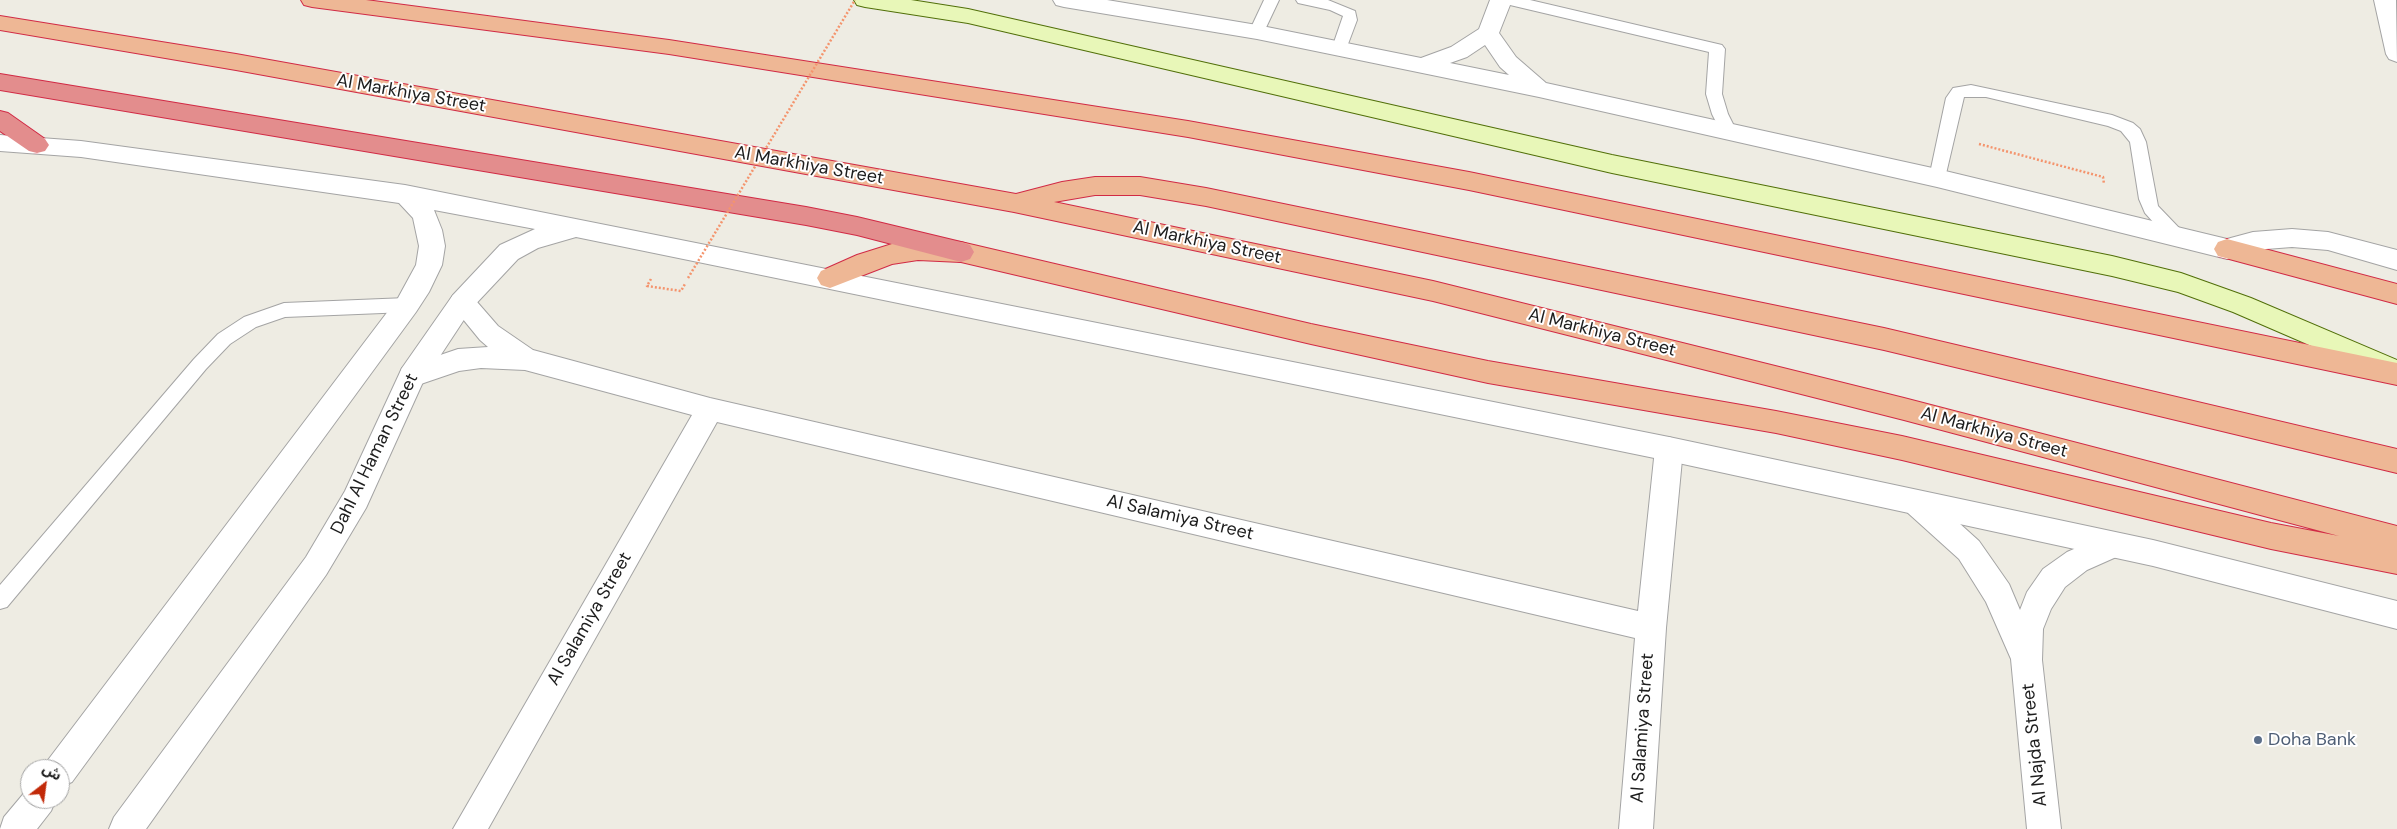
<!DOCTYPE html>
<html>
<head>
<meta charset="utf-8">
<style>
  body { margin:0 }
  #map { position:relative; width:2397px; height:829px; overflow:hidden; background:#eeece3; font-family:"DM Sans","Noto Sans Arabic",sans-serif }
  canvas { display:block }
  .north { position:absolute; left:20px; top:759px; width:50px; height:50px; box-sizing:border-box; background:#fff; border:1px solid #a5a5a5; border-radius:50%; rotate:30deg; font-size:14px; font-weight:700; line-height:20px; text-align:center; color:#1d1d1d }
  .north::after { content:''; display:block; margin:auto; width:18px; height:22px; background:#c22908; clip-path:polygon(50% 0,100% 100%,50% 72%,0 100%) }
</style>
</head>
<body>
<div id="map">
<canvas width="2397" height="829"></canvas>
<div class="north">ش</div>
</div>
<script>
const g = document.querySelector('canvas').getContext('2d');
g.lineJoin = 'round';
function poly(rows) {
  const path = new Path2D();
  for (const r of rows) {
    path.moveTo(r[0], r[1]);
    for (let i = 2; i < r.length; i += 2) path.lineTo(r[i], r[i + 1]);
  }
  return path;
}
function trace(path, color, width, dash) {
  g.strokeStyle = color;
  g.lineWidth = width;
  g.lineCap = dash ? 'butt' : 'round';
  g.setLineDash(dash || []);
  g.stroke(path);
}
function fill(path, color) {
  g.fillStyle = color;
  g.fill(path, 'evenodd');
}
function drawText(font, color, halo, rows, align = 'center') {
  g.font = font + ' "DM Sans",sans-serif';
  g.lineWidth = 4;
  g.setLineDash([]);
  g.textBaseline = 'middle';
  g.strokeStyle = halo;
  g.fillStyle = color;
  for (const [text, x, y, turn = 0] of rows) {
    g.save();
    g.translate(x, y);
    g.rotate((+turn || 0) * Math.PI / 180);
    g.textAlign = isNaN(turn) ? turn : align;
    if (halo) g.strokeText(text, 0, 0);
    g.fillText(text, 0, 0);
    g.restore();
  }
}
const service = poly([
  [1264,0,1279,0,1262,36,1252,36,1249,32,1264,0],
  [1296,0,1328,0,1355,11,1357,20,1345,52,1335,52,1332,48,1343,16,1330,10,1298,3,1296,0],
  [1503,0,1530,0,1722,45,1725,49,1722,94,1728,114,1737,132,1735,136,1723,136,1712,114,1706,94,1709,52,1510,5,1503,0],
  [1971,85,2112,115,2133,123,2140,129,2146,142,2158,206,2183,232,2186,237,2183,242,2177,243,2171,242,2145,213,2139,199,2130,142,2121,131,2108,126,1986,97,1964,97,1945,178,1943,182,1937,184,1931,182,1929,178,1946,98,1953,88,1971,85],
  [407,298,413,300,416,305,413,310,407,312,285,317,256,327,230,344,206,369,7,607,0,609,0,585,194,359,218,334,244,317,284,303,407,298]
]);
const minor = poly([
  [1053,0,1107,0,1257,25,1421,58,1451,47,1479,29,1490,0,1512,0,1499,33,1516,57,1546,83,1937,169,2227,239,2253,232,2292,229,2328,232,2397,250,2397,270,2328,250,2292,247,2253,250,2227,259,1937,187,1539,97,1257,39,1064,7,1056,5,1053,0],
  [1485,45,1500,67,1509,75,1450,63,1467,57,1485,45],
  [2374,0,2396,0,2397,62,2389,59,2386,54,2374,0],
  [462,292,471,295,498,326,533,350,710,398,1638,611,1655,449,1659,441,1669,437,1679,441,1683,449,1666,628,1653,829,1619,829,1635,638,717,422,488,829,453,829,692,415,525,370,481,368,459,371,412,387,402,384,399,376,402,368,458,349,488,347,480,340,449,302,453,295,462,292],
  [1918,492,1928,495,1979,541,2009,584,2020,610,2027,592,2043,569,2067,552,2113,532,2123,536,2128,545,2123,554,2087,570,2065,587,2051,609,2043,629,2042,660,2061,829,2027,829,2011,659,1986,602,1959,559,1908,513,1904,504,1908,495,1918,492]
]);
const tertiary = poly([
  [0,135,81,141,405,185,1669,437,2153,540,2397,601,2397,629,2153,566,1669,461,576,237,538,248,518,259,471,309,423,382,366,508,326,575,146,829,109,829,114,817,306,557,345,491,402,368,453,295,500,245,535,229,434,210,442,230,445,246,442,265,429,292,416,312,72,782,60,787,60,769,45,769,48,760,398,298,416,265,419,246,413,218,399,203,81,157,0,151,0,135],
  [30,786,30,799,56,799,51,811,37,829,0,829,4,817,30,786]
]);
const secondary = poly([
  [854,0,911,0,968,9,1612,155,2112,256,2181,273,2251,298,2397,360,2397,383,2233,312,2178,292,2112,276,1612,173,968,23,865,7,857,5,854,0]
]);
const trunk = poly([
  [301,0,366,0,669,40,1188,121,1469,172,2397,363,2397,385,1469,190,1188,137,669,54,312,7,304,5,301,0],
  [0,16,236,54,1016,194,1062,182,1095,177,1140,177,1206,188,1884,328,2397,449,2397,473,1884,350,1206,206,1140,195,1095,195,1054,202,1433,281,1904,398,2397,526,2397,574,2271,549,1902,460,1776,433,1488,383,1311,344,961,262,918,260,892,264,830,288,821,285,817,278,821,271,857,255,892,244,918,240,961,242,1311,324,1488,361,1776,411,1902,436,2271,523,2339,536,1904,420,1433,301,1014,212,236,70,0,30,0,16],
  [2227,239,2397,284,2397,304,2218,256,2214,249,2218,242,2227,239]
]);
const motorway = poly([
  [0,74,806,207,857,217,961,242,970,245,974,252,970,259,961,262,857,235,806,225,0,90,0,74],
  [0,111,8,113,45,139,49,145,45,151,37,153,29,151,0,131,0,111]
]);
trace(service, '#a4a4a4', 2);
trace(minor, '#a4a4a4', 2);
trace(tertiary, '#a4a4a4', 2);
trace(secondary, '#516f09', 2);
trace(trunk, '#d12a45', 2);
trace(motorway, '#d12a45', 2);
trace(poly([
  [1979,144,2103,177,2104,184],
  [651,279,647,286,681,291,685,284]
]), '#f4946d', 2.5, [2, 2]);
fill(service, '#fff');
fill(minor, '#fff');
fill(tertiary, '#fff');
fill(secondary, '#e8f7b8');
fill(trunk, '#eeb795');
fill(motorway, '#e38d8d');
trace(poly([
  [688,278,855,0]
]), '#f4946d', 2.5, [2, 2]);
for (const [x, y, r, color] of [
  [2258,740,5,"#5c6f8a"]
]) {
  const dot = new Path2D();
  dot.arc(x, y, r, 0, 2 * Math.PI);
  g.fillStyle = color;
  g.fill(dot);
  trace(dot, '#fff', 2);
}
drawText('18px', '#1d1d1d', '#fff', [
  ["Al Markhiya Street",411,94,10],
  ["Al Markhiya Street",809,166,10],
  ["Al Markhiya Street",1207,243,12],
  ["Al Markhiya Street",1602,333,14],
  ["Al Markhiya Street",1994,433,15],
  ["Dahl Al Haman Street",375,454,-64],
  ["Al Salamiya Street",1180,518,13],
  ["Al Salamiya Street",590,619,-60],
  ["Al Salamiya Street",1643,728,-86],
  ["Al Najda Street",2035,745,-96]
]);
drawText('18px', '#4e5e75', '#fff', [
  ["Doha Bank",2268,740]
], 'left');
</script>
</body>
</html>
